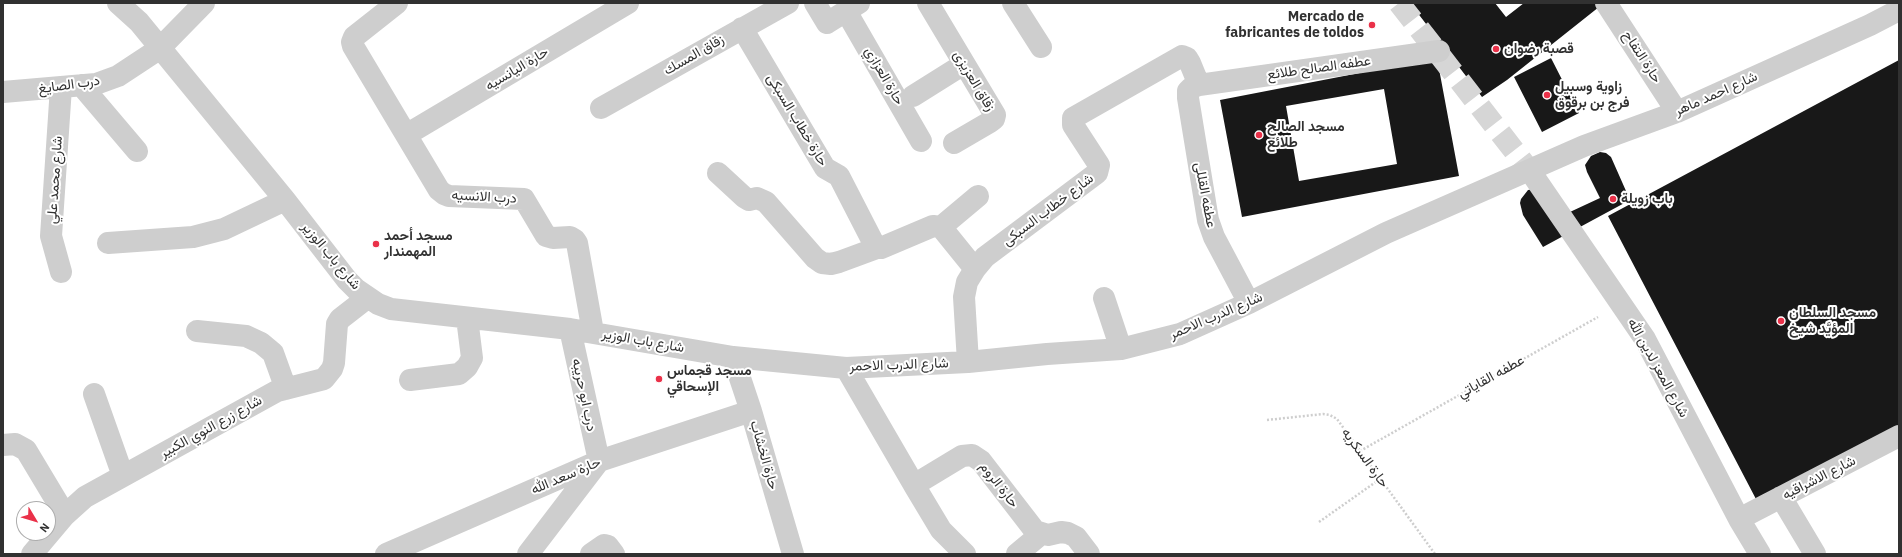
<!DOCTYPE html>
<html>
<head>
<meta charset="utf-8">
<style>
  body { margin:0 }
  #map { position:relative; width:1902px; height:557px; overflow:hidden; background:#fff; font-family:"IBM Plex Sans",sans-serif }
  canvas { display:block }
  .frame { position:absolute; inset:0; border:4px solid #313131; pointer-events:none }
  .north { position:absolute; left:16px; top:501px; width:40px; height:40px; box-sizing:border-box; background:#fff; border:1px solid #adadad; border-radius:50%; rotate:128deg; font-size:11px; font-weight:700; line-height:16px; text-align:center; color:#313131 }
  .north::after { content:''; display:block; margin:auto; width:14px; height:18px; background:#ea3149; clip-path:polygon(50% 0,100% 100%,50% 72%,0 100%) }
</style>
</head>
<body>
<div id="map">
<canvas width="1902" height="557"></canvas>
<div class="frame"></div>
<div class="north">N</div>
</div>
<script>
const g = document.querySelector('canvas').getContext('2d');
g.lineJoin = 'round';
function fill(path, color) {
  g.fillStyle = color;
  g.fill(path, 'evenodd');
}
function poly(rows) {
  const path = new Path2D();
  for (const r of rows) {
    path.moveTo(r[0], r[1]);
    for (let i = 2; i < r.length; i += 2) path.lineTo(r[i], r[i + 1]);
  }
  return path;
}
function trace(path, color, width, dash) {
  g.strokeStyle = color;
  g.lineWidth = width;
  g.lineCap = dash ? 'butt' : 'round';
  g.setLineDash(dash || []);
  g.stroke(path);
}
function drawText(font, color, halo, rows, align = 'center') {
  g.font = font + ' "IBM Plex Sans",Vazirmatn,sans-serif';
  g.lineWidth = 4;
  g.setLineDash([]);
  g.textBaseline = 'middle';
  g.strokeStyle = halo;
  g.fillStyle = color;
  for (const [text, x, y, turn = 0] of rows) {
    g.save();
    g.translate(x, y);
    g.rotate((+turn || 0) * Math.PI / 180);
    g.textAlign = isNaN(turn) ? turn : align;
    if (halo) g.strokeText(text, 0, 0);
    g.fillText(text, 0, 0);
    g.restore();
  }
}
fill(poly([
  [1410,3,1495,3,1506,17,1524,3,1604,3,1507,80,1482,97],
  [1437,58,1459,176,1242,217,1220,100],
  [1384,89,1397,164,1299,181,1286,106],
  [1551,58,1579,113,1542,132,1514,77],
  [1899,60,1899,426,1757,501,1608,216],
  [1600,152,1606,153,1611,157,1630,200,1543,247,1523,215,1520,203,1521,199,1528,190,1535,189,1557,218,1600,198,1587,172,1585,165,1591,156]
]), '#181818');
trace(poly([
  [1399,3,1530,171]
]), '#d6d6d6', 22, [22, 11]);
trace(poly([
  [1267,420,1323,414,1330,415,1337,419,1435,554],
  [1360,451,1598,317],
  [1319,522,1380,479]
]), '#cecece', 2.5, [2, 2]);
trace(poly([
  [118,3,139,22,285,200,347,280,356,289,378,304,391,309,570,329,733,357,846,368,968,362,1047,354,1121,349,1180,334,1249,303,1386,233,1584,146,1677,112,1870,25,1899,10],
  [397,3,354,37,352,42,353,46,439,190,444,194,449,196,524,199,546,236,553,238,570,237,575,240,577,243,593,332],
  [815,3,827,23,859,3],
  [928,3,995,115,994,119,990,122,954,143],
  [1013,3,1041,47],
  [1606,3,1677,112],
  [846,11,921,141],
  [742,28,825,168,839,176,875,246,881,248,933,226,941,227,975,269],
  [81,85,137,151],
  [61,87,51,236,61,272],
  [3,92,96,84,118,76,159,49,204,3],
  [913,96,964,64],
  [601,108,788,3],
  [406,135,628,3],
  [1530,171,1645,339,1739,519,1760,554],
  [718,173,744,197,749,200,757,198,766,202,815,258,822,263,831,264,839,262,877,248],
  [941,227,978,196],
  [108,243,193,237,224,229,285,200],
  [1104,298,1121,349],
  [1249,303,1214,237,1208,220,1188,98,1188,91,1191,88,1199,85,1439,51],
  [197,331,246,336,261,343,273,353,286,389],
  [733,357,751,411,793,554],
  [968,362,964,297,967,282,975,269,985,257,1097,173,1099,165,1073,125,1073,118,1182,56,1187,58,1190,63,1199,85],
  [846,368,914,485,962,456,972,455,981,461,1035,531,1048,535,1061,532,1068,533,1076,537,1089,554],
  [410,380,459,374,467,367,472,358,467,318],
  [94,394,123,476],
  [3,445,15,444,26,450,65,515],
  [914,485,941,530,965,554],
  [1781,497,1815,554],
  [1739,519,1899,436],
  [32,554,65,515,85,497,277,391,324,379,332,369,334,363,337,324,340,319,367,298],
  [386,554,599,461,751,411],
  [528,554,599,461,570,329],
  [591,554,604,545,608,546,614,554],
  [1017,554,1041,534]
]), '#cecece', 22);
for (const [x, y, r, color] of [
  [1372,25,4,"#ea3149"],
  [1496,49,4,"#ea3149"],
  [1547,95,4,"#ea3149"],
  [1259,135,4,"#ea3149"],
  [1613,199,4,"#ea3149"],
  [376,244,4,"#ea3149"],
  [1781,321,4,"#ea3149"],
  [659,379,4,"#ea3149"]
]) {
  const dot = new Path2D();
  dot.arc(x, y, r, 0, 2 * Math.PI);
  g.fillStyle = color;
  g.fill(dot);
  trace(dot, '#fff', 1.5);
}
drawText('bold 14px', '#313131', '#fff', [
  ["Mercado de",1364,17,"right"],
  ["fabricantes de toldos",1364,33,"right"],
  ["قصبة رضوان",1504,49],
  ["زاوية وسبيل",1555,87],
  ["فرج بن برقوق",1555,103],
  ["مسجد الصالح",1267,127],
  ["طلائع",1267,143],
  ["باب زويلة",1621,199],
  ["مسجد أحمد",384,236],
  ["المهمندار",384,252],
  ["مسجد السلطان",1789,313],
  ["المؤيَّد شيخ",1789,329],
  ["مسجد قجماس",667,371],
  ["الإسحاقي",667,387]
], 'left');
drawText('14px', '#313131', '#fff', [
  ["زقاق المسك",694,55,-30],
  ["حارة التفاح",1642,57,57],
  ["عطفه الصالح طلائع",1319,68,-8],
  ["حارة اليانسيه",517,69,-31],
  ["حارة العزازي",884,76,60],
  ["زقاق العزيزى",974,81,59],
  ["درب الصايغ",69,85,-8],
  ["شارع احمد ماهر",1716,94,-24],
  ["حارة خطاب السبكى",797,120,59],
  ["شارع محمد علي",55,180,-86],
  ["عطفه القللى",1205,195,79],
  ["درب الانسيه",484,197,3],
  ["شارع خطاب السبكى",1048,210,-37],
  ["شارع باب الوزير",331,256,50],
  ["شارع الدرب الاحمر",1216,316,-23],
  ["شارع باب الوزير",643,341,10],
  ["شارع الدرب الاحمر",899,365,-2],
  ["شارع المعز لدين الله",1658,368,61],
  ["عطفه القاياتي",1491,377,-29],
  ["درب ابو حريبه",584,395,78],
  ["شارع زرع النوي الكبير",211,427,-29],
  ["حارة الخشاب",764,455,74],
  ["حارة السكريه",1365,458,54],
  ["حارة سعد الله",566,476,-23],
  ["شارع الاشراقيه",1819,478,-27],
  ["حارة الروم",999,485,52]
]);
</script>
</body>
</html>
